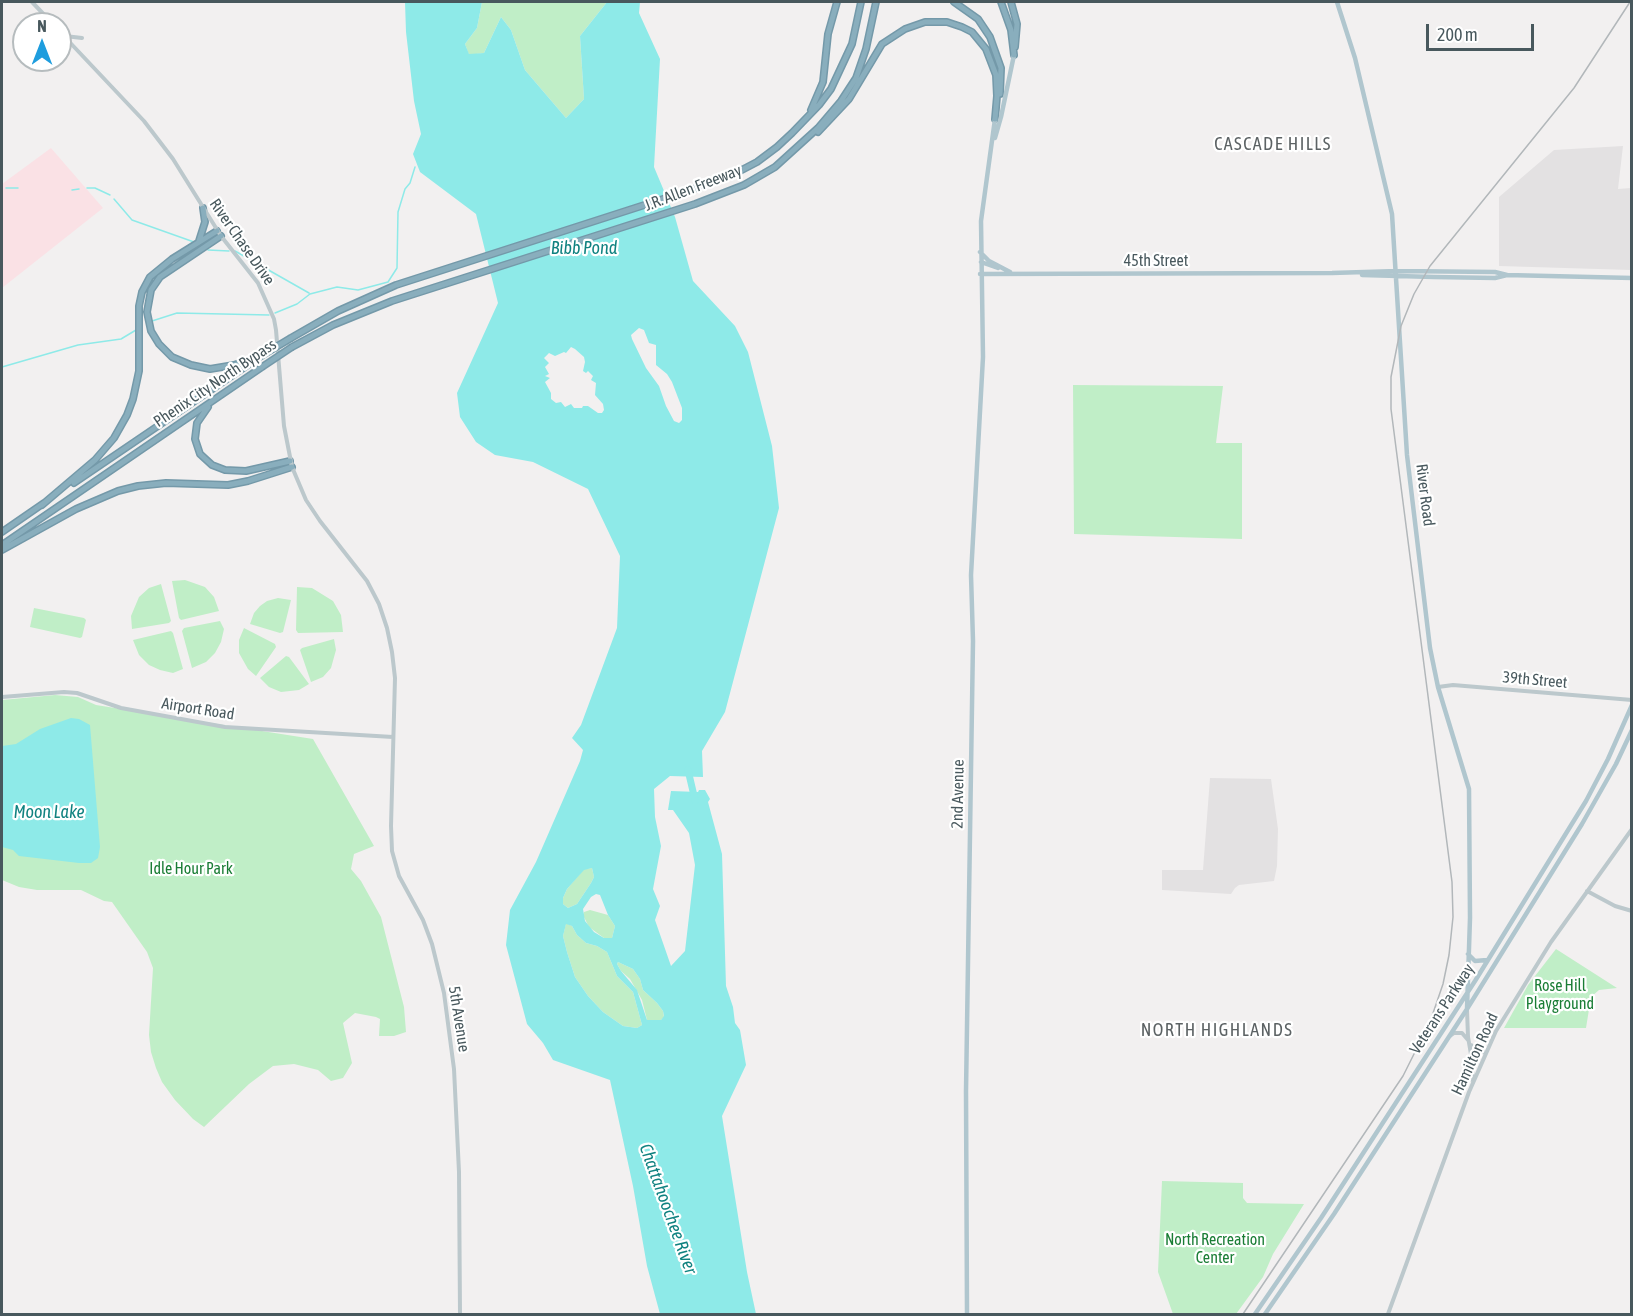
<!DOCTYPE html>
<html>
<head>
<meta charset="utf-8">
<style>
  body { margin:0 }
  #map { position:relative; width:1633px; height:1316px; overflow:hidden; background:#f2f0f0; font-family:"Asap Condensed",sans-serif }
  canvas { display:block }
  .frame { position:absolute; inset:0; border:3px solid #48585d; pointer-events:none }
  .north { position:absolute; left:12px; top:12px; width:60px; height:60px; box-sizing:border-box; background:#fff; border:2px solid #b6bcbe; border-radius:50%; rotate:0deg; font-size:16px; font-weight:700; line-height:24px; text-align:center; color:#48585d }
  .north::after { content:''; display:block; margin:auto; width:21px; height:27px; background:#1e9dde; clip-path:polygon(50% 0,100% 100%,50% 72%,0 100%) }
  .scale { position:absolute; left:1426px; top:24px; width:108px; height:27px; box-sizing:border-box; border:3px solid #48585d; border-top:0; padding-left:8px; font-size:18px; line-height:21px; white-space:nowrap; color:#48585d; -webkit-text-stroke:4px #fff; paint-order:stroke }
</style>
</head>
<body>
<div id="map">
<canvas width="1633" height="1316"></canvas>
<div class="frame"></div>
<div class="north">N</div>
<div class="scale">200 m</div>
</div>
<script>
const g = document.querySelector('canvas').getContext('2d');
g.lineJoin = 'round';
function fill(path, color) {
  g.fillStyle = color;
  g.fill(path, 'evenodd');
}
function poly(rows) {
  const path = new Path2D();
  for (const r of rows) {
    path.moveTo(r[0], r[1]);
    for (let i = 2; i < r.length; i += 2) path.lineTo(r[i], r[i + 1]);
  }
  return path;
}
function trace(path, color, width, dash) {
  g.strokeStyle = color;
  g.lineWidth = width;
  g.lineCap = dash ? 'butt' : 'round';
  g.setLineDash(dash || []);
  g.stroke(path);
}
function drawText(font, color, halo, rows, align = 'center') {
  g.font = font + ' "Asap Condensed",sans-serif';
  g.lineWidth = 4.5;
  g.setLineDash([]);
  g.textBaseline = 'middle';
  g.strokeStyle = halo;
  g.fillStyle = color;
  for (const [text, x, y, turn = 0] of rows) {
    g.save();
    g.translate(x, y);
    g.rotate((+turn || 0) * Math.PI / 180);
    g.textAlign = isNaN(turn) ? turn : align;
    if (halo) g.strokeText(text, 0, 0);
    g.fillText(text, 0, 0);
    g.restore();
  }
}
fill(poly([
  [1623,146,1618,189,1631,188,1631,270,1499,266,1499,197,1554,150],
  [1210,778,1271,779,1278,829,1277,866,1274,881,1239,885,1235,888,1231,894,1162,890,1162,870,1203,870]
]), '#e3e1e2');
fill(poly([
  [51,148,103,208,2,288,2,184]
]), '#fae1e5');
fill(poly([
  [482,2,607,2,580,36,584,99,566,118,525,70,511,30,501,17,484,53,469,55,465,44,477,28],
  [1073,385,1223,386,1216,443,1242,443,1242,539,1074,534],
  [185,580,205,587,214,597,219,611,181,620,179,618,172,581],
  [161,584,171,621,169,623,132,629,131,616,139,597,149,588],
  [297,587,312,588,333,601,341,615,343,632,298,633,296,630],
  [278,598,291,600,283,632,280,633,250,624,254,613,260,606,267,601],
  [34,608,84,618,86,620,82,637,80,638,30,627],
  [220,621,224,629,221,642,215,653,206,662,192,668,182,631,184,628],
  [244,628,275,644,276,647,256,676,248,669,239,653,239,640],
  [171,631,173,633,183,669,173,673,160,670,149,665,139,655,133,640],
  [334,639,336,650,331,668,323,677,311,682,300,650,302,648],
  [286,656,289,657,309,684,299,690,281,692,269,687,260,678],
  [55,695,78,697,96,705,313,739,374,846,354,854,351,869,361,881,381,917,404,1007,406,1032,394,1036,379,1036,380,1019,376,1017,355,1013,343,1023,352,1063,343,1078,331,1081,318,1070,294,1064,273,1066,249,1084,204,1127,193,1119,175,1100,162,1082,156,1068,151,1052,149,1035,153,968,147,952,112,902,104,901,81,890,37,890,19,887,2,880,2,700],
  [592,868,594,877,591,883,577,904,568,908,563,904,563,898,567,889,584,869],
  [590,910,608,915,615,926,612,938,604,938,589,927,583,915,584,912],
  [566,923,572,926,577,935,586,943,597,946,607,952,617,976,633,992,642,1025,637,1028,623,1026,603,1012,588,996,575,977,567,952,563,936],
  [1556,949,1617,988,1599,990,1591,997,1586,1028,1504,1028,1528,985],
  [618,962,633,969,640,979,643,990,657,1003,663,1011,664,1017,661,1020,647,1020,642,1000,630,979,621,971,617,964],
  [1162,1181,1243,1183,1243,1198,1247,1203,1304,1204,1273,1254,1263,1277,1236,1314,1173,1314,1158,1272]
]), '#c0eec7');
fill(poly([
  [405,2,482,2,477,28,465,44,469,54,484,53,501,17,511,30,525,70,566,118,584,99,580,36,607,2,640,2,639,13,660,59,654,167,675,217,693,281,735,326,748,352,772,446,779,508,725,712,702,751,703,777,670,776,654,789,655,817,661,846,653,889,660,906,655,920,671,966,685,951,695,865,689,833,673,810,668,810,671,791,698,792,699,790,705,790,710,799,708,802,722,854,726,986,733,1007,735,1023,740,1030,746,1065,722,1116,747,1272,756,1314,660,1314,647,1266,633,1186,610,1080,553,1060,543,1043,527,1024,506,945,510,910,536,862,580,761,583,750,572,738,581,725,617,628,620,556,588,489,533,462,495,455,476,442,460,417,457,393,498,303,476,214,420,172,413,154,421,134,414,101,406,32],
  [639,328,644,330,649,343,656,345,656,365,667,374,672,382,682,408,682,420,679,423,674,421,666,406,659,386,646,368,632,339,631,335],
  [571,347,575,349,584,357,585,362,583,371,586,373,588,371,593,376,591,380,596,383,595,395,603,404,604,410,602,413,598,413,588,406,583,406,582,408,574,408,571,404,565,407,561,402,556,403,551,399,551,393,545,382,550,378,545,376,549,374,545,367,549,363,544,358,549,353,555,356,564,352,566,353],
  [592,868,594,877,591,883,577,904,568,908,563,904,563,898,567,889,584,870],
  [596,894,600,895,608,915,615,926,612,938,604,938,594,932,585,921,583,909,591,897],
  [566,924,572,926,577,935,586,943,597,946,607,952,617,976,633,992,642,1025,637,1028,623,1026,603,1012,588,996,575,977,567,952,563,936],
  [618,962,633,969,640,979,643,990,657,1003,663,1011,664,1016,661,1020,647,1020,637,990,621,971,617,964],
  [71,718,79,719,90,725,100,847,98,858,91,863,79,863,19,856,13,850,2,847,2,746,16,744,40,729]
]), '#8eeae8');
trace(poly([
  [6,188,18,188],
  [87,188,95,188,110,195],
  [72,190,79,189],
  [114,199,132,220,194,242],
  [208,250,229,251],
  [235,251,309,293],
  [275,313,297,304,310,294,337,287,358,290,388,282,397,268,398,212,405,189,410,183,415,167],
  [152,321,177,313,269,315],
  [2,367,78,345,121,339,136,330]
]), '#8eeae8', 1.5);
trace(poly([
  [688,770,695,800]
]), '#8eeae8', 7);
const highway = poly([
  [954,2,978,19,990,37,1001,68,1000,94],
  [1001,2,1011,30,1014,55],
  [1011,2,1017,24,1015,47],
  [811,110,823,82,828,34,837,2],
  [818,132,849,99,882,44,905,29,925,22,947,22,962,27,972,32,986,49,996,75,997,96,995,119],
  [221,236,160,277,151,290,147,312,151,331,159,344,172,357,191,365,210,369,234,365,251,359],
  [199,241,205,222,203,208],
  [291,338,338,311,396,285,691,190,736,173,757,162,777,147,792,133,819,105,831,89,852,44,861,2],
  [292,347,333,325,392,301,695,204,744,185,775,167,818,128,841,101,856,78,866,49,876,2],
  [208,407,197,423,195,439,200,454,212,465,225,470,246,471,290,461],
  [74,483,261,356],
  [42,505,95,460,114,438,127,415,133,399,139,371,139,306,142,292,150,277,172,259,217,231],
  [2,532,44,503],
  [2,545,262,367],
  [2,550,76,509,118,491,138,486,166,483,228,485,248,481,292,467]
]);
trace(highway, '#7499a9', 8);
trace(poly([
  [32,2,53,24],
  [60,32,144,121,173,159,221,236,258,283,274,319,276,330,284,426,292,467,306,500,320,521,367,581,379,604,387,628,392,652,395,678,391,826,392,851,399,876,423,920,432,944,444,993,454,1069,459,1172,460,1314],
  [65,36,82,38],
  [1438,687,1453,685,1632,700],
  [2,697,64,692,77,693,121,708,225,727,393,737],
  [1587,891,1615,906,1632,911],
  [1467,1010,1468,1037,1473,1066,1472,1080],
  [1450,1036,1454,1033,1462,1033,1468,1040],
  [1471,1045,1485,1053],
  [1388,1314,1469,1092,1496,1031,1551,942,1632,829]
]), '#bcc8cc', 4);
trace(poly([
  [1337,2,1355,58,1392,214,1407,455,1430,648,1438,687,1469,789,1470,918,1467,1009],
  [995,138,1001,117,1014,55],
  [980,252,989,261,1010,272],
  [981,262,998,268],
  [980,274,1332,273,1397,271,1495,272,1507,275],
  [1362,275,1434,277,1495,278,1507,275,1632,278],
  [1468,954,1475,961,1487,960],
  [967,1314,966,1091,973,641,971,575,983,357,981,221,995,119],
  [1255,1314,1321,1218,1475,981,1586,801,1608,759,1632,705],
  [1265,1314,1334,1214,1467,1009,1582,824,1616,764,1632,730]
]), '#b0c6ce', 4.5);
trace(highway, '#89aebd', 5);
trace(poly([
  [1243,1314,1403,1076,1430,1022,1443,984,1449,955,1453,917,1452,882,1391,409,1391,377,1401,326,1414,294,1430,266,1574,88,1630,2]
]), '#b2b7ba', 1.5);
const highwayBridge = poly([
  [261,356,291,338],
  [262,367,292,347]
]);
trace(highwayBridge, '#7499a9', 8, []);
trace(highwayBridge, '#89aebd', 5);
drawText('16px', '#48585d', '#fff', [
  ["J.R. Allen Freeway",693,188,-21],
  ["River Chase Drive",242,242,55],
  ["45th Street",1156,261],
  ["Phenix City North Bypass",215,383,-34],
  ["River Road",1425,495,83],
  ["39th Street",1535,680,5],
  ["Airport Road",198,709,9],
  ["2nd Avenue",958,794,-89],
  ["Veterans Parkway",1442,1009,-57],
  ["5th Avenue",459,1019,81],
  ["Hamilton Road",1475,1054,-65]
]);
drawText('16px', '#1a7d35', '#fff', [
  ["Idle Hour Park",191,869],
  ["Rose Hill",1560,986],
  ["Playground",1560,1004],
  ["North Recreation",1215,1240],
  ["Center",1215,1258]
]);
g.letterSpacing = '1.5px';
drawText('18px', '#5c6264', '#fff', [
  ["CASCADE HILLS",1273,144],
  ["NORTH HIGHLANDS",1217,1030]
]);
g.letterSpacing = '0px';
drawText('italic 18px', '#108280', '#fff', [
  ["Bibb Pond",584,248],
  ["Moon Lake",49,812],
  ["Chattahoochee River",668,1209,70]
]);
</script>
</body>
</html>
